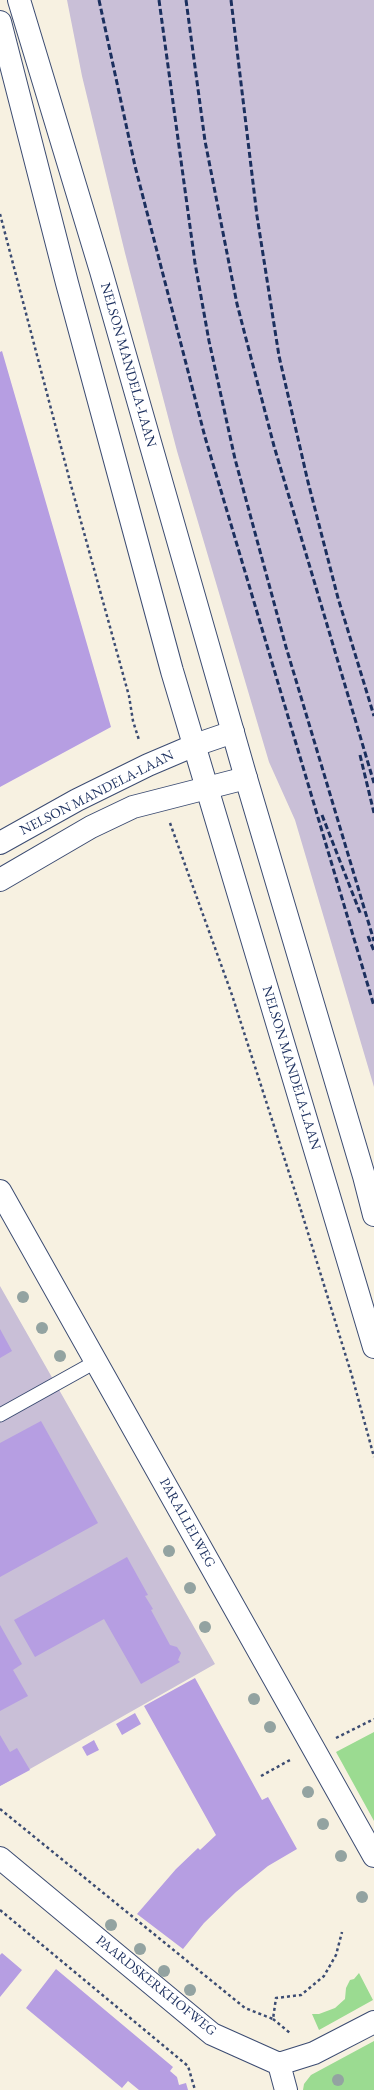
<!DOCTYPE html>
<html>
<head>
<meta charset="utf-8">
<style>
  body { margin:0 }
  canvas { display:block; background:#f7f1e1 }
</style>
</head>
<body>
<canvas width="374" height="2090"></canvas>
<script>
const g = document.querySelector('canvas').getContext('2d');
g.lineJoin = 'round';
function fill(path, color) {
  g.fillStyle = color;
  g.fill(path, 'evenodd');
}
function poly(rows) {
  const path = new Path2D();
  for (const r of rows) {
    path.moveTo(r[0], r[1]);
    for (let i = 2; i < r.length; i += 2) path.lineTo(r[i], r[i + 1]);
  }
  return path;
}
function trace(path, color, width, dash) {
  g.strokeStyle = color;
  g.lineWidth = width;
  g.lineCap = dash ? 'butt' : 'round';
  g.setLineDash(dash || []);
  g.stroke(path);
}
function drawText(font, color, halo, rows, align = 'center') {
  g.font = font + ' "EB Garamond",serif';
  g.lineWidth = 4;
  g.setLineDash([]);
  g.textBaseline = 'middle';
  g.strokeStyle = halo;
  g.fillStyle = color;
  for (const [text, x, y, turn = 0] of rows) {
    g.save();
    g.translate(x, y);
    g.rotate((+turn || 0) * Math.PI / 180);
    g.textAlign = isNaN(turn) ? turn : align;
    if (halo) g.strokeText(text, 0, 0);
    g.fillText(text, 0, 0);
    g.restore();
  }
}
fill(poly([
  [67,0,374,0,374,1087,295,820,269,762,177,451,125,253,82,76],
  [0,1286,215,1664,0,1786]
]), '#c9bfd7');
fill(poly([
  [374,1732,374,1821,336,1752],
  [359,1973,373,2000,319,2030,312,2014,319,2014,335,2008,345,1999,346,1988,350,1980,354,1979],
  [374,2041,374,2090,303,2090,304,2084,311,2075]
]), '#9bdb91');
fill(poly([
  [2,351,111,727,0,787,0,352],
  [0,1329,12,1351,0,1358],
  [41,1421,98,1523,0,1577,0,1443],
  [127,1557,148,1595,145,1596,153,1609,151,1610,170,1645,177,1647,181,1653,178,1660,180,1662,141,1684,104,1619,35,1657,14,1620],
  [0,1625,22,1664,13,1670,28,1696,0,1711],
  [195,1678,262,1800,268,1797,297,1849,268,1866,236,1892,204,1923,183,1949,137,1914,176,1869,198,1848,200,1850,216,1835,144,1706],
  [135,1713,141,1724,122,1735,116,1724],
  [0,1735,10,1752,17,1748,30,1770,0,1786],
  [94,1740,99,1750,87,1756,82,1747],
  [2,1953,22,1970,0,1997,0,1955],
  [56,1969,173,2067,170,2071,177,2077,179,2085,186,2083,188,2090,139,2090,128,2081,122,2088,26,2008]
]), '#b69ee2');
const lane = poly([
  [0,1415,97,1361]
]);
const street = poly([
  [0,843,77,800,148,765,195,745,233,732],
  [0,880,91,827,133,807,246,778],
  [0,1191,374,1856],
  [0,1858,212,2034,279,2064,314,2053,374,2022],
  [279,2064,286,2090]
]);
const secondary = poly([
  [19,0,101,271,246,778,364,1176,374,1215],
  [0,22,67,283,172,671,374,1347]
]);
trace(lane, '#3c4c72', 15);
trace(street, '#3c4c72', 24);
trace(secondary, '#3c4c72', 24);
trace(poly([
  [0,214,72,489,129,696,133,721,139,740],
  [170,823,232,995,300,1207,352,1376,374,1457],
  [336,1738,374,1719],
  [261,1776,290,1760],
  [0,1809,245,2008,273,2019,276,1998,301,1995,324,1976,336,1955,342,1932],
  [0,1910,188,2066,195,2090],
  [273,2019,290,2033]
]), '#3c4c72', 2.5, [3, 3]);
trace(lane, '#fff', 13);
trace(street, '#fff', 22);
trace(secondary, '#fff', 22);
trace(poly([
  [99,0,135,166,205,437,374,1006],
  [159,0,195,263,209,341,235,459,286,647,374,941],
  [186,0,205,141,237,304,274,446,374,783],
  [231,0,257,216,279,356,308,482,338,598,374,716],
  [360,755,374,813],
  [322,815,361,915],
  [368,936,374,951]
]), '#1b2f5e', 3, [6, 3]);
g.fillStyle = '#93a3a1';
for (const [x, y] of [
  [23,1297],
  [42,1328],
  [60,1356],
  [169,1551],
  [190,1588],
  [205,1627],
  [254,1699],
  [270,1727],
  [308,1792],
  [323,1824],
  [341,1856],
  [362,1897],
  [111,1925],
  [140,1949],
  [164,1971],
  [190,1990],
  [338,2080]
]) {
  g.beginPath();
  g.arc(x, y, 6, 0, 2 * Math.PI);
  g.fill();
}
drawText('14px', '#1b2f5e', '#fff', [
  ["NELSON MANDELA-LAAN",128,365,74],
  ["NELSON MANDELA-LAAN",97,793,-27],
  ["NELSON MANDELA-LAAN",291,1068,73],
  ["PARALLELWEG",187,1523,61],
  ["PAARDSKERKHOFWEG",156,1986,39]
]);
</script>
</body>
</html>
